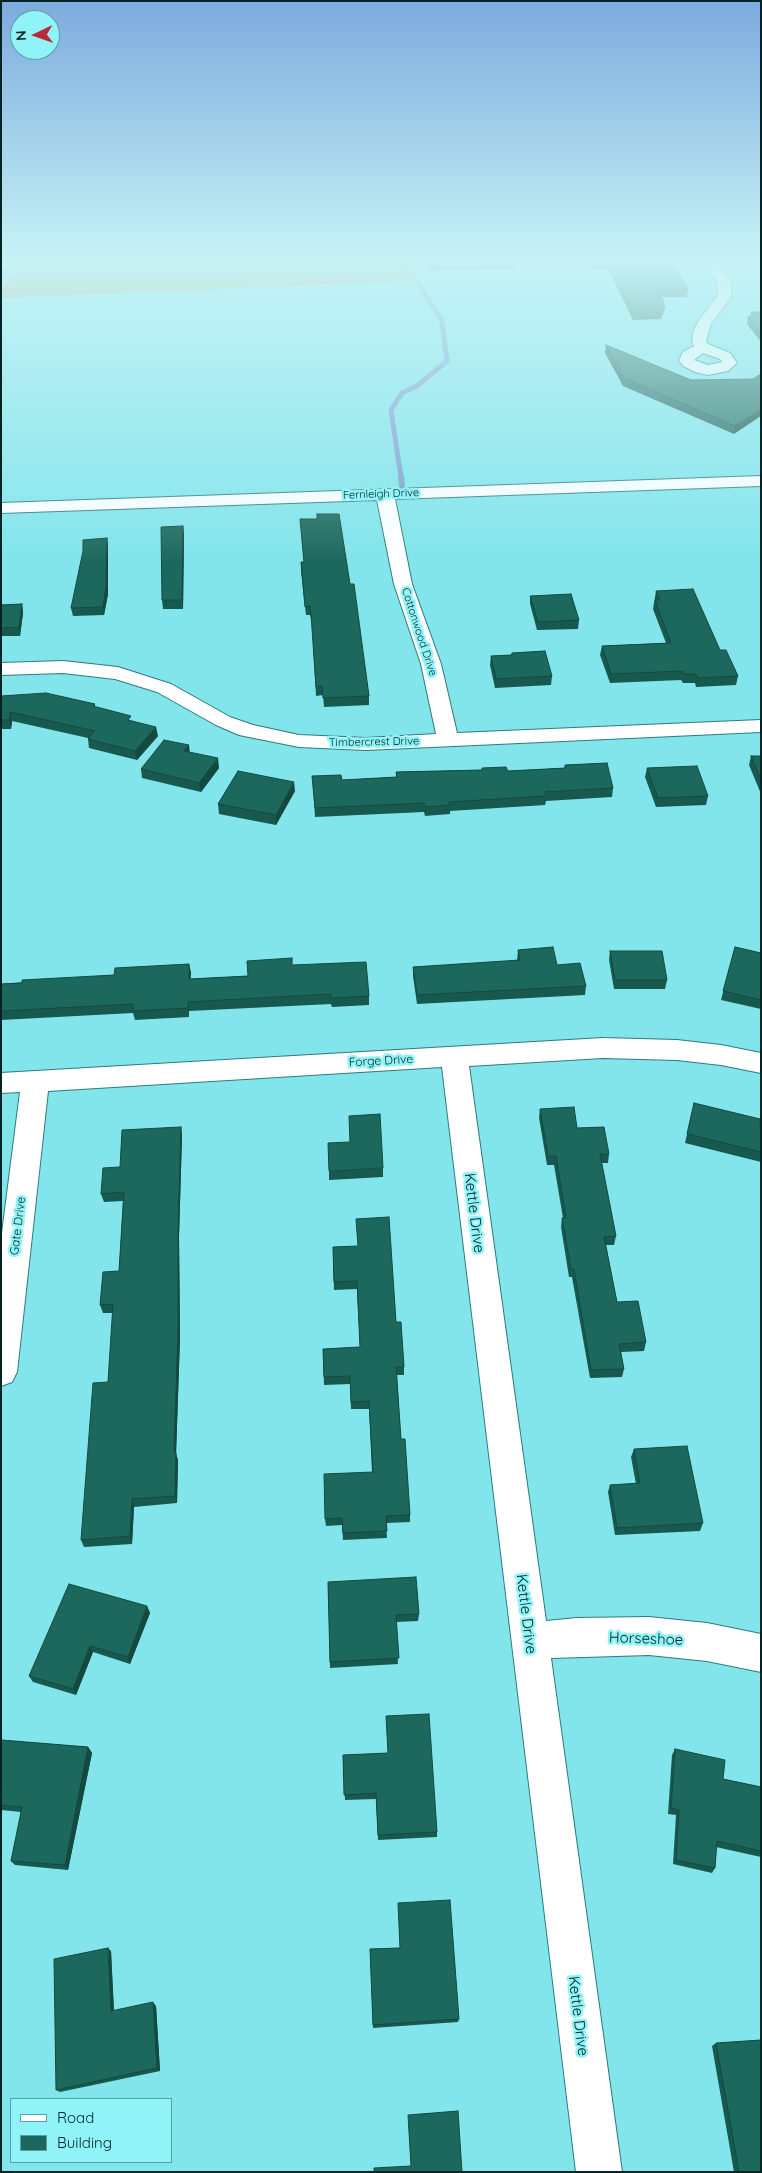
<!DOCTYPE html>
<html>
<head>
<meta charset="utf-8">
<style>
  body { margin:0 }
  #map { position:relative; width:762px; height:2173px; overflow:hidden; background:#82e5eb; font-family:Quicksand,sans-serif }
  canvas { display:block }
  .frame { position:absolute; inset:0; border:2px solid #022324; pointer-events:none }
  .legend { position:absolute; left:10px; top:2098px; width:162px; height:65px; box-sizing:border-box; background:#90f3f8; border:1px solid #57a0a3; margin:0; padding:6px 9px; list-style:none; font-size:15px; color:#022324 }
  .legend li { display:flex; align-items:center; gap:10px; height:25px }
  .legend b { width:25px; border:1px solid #57a0a3 }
  .north { position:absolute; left:10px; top:10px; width:50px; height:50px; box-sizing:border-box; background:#90f3f8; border:1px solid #57a0a3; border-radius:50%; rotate:267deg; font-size:14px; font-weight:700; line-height:20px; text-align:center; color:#022324 }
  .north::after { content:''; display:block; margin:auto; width:18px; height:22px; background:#ba293a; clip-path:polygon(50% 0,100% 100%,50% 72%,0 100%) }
</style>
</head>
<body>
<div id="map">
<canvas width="762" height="2173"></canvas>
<div class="frame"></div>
<ul class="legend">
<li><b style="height:6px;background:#fff"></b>Road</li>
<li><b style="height:14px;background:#1c685c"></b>Building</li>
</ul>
<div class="north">N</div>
</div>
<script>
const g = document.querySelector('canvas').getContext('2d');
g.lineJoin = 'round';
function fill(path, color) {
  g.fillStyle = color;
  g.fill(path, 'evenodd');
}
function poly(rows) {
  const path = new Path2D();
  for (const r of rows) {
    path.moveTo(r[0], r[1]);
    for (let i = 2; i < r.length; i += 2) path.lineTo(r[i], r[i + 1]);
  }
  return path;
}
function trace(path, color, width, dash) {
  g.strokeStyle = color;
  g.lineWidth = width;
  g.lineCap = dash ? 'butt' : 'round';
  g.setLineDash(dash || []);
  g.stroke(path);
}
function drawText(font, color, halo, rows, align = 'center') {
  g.font = font + ' Quicksand,sans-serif';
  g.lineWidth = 5;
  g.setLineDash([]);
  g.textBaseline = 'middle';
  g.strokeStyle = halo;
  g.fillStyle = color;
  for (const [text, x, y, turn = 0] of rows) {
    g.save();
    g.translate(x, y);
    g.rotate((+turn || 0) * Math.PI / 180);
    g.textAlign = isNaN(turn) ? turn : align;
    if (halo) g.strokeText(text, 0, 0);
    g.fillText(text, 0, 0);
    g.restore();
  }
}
fill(poly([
  [21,259,412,259,417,281,1,298,1,290,15,275]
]), '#b99a64');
trace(poly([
  [1,274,26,259],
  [401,477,391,410,402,393,417,386,447,361,442,321,403,259]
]), '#7d9bcc', 5);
trace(poly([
  [401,476,402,486]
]), '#7d9bcc', 6);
const street = poly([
  [702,259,715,259,730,280,732,292,730,299,711,324,706,341,708,344,730,353,737,363,728,371,708,375,695,372,683,366,679,360,683,352,694,346,692,341,693,332,699,320,716,298,718,292,716,280,702,259],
  [703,353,720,359,722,362,708,365,694,360,703,353],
  [761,476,761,486,395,499,412,584,441,664,457,733,761,720,761,732,366,750,299,747,239,735,216,725,157,692,115,679,63,673,1,675,1,663,63,661,118,667,171,684,230,717,253,725,299,735,366,738,436,734,421,664,394,584,377,500,1,513,1,503,761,476],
  [603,1038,677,1040,721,1045,761,1053,761,1073,721,1065,677,1060,603,1058,469,1066,546,1621,577,1618,649,1617,707,1623,761,1634,761,1672,707,1661,649,1655,551,1658,622,2172,576,2172,442,1067,48,1091,17,1372,12,1382,1,1386,1,1241,20,1092,1,1093,1,1073,603,1038]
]);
trace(street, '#2d7b7f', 2);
fill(street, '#fff');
fill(poly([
  [424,259,515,259,517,262,516,269,427,271],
  [587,259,673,259,672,262,688,289,687,297,662,297,664,302,664,305,665,307,663,315,662,315,661,319,633,320,608,269,593,270],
  [748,259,761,259,761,264,752,264],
  [751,312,761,312,761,342,747,324,748,316,751,316],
  [606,345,691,380,753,379,734,434,623,386,605,353],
  [300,519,350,584,369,696,369,705,324,707,323,695,316,696,312,622,310,615,306,615,301,571,301,562,304,562],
  [183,526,184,535,183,609,163,609,162,600],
  [107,538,108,546,108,594,104,615,73,616,71,608],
  [656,591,720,650,738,676,736,685,696,687,695,683,683,683,681,680,610,683,600,655,602,646,666,643,653,609],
  [530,596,579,620,578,629,537,630,530,604],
  [22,604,23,613,20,636,1,636,1,605],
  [512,653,552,676,551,685,495,688,490,665,491,656,511,655],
  [1,696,95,704,95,707,132,721,158,736,137,760,89,748,88,739,88,738,12,721,11,729,1,729],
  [189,745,189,752,219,768,201,792,142,778,141,769],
  [751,756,761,756,761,794,749,765],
  [565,765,613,788,612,797,546,801,545,805,450,811,450,814,425,816,424,812,315,817,313,785,342,780,396,777,396,772,482,770,482,768,508,771,564,768],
  [647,768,708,796,706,805,656,807,645,777],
  [295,791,276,825,219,814,218,804],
  [735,947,761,953,761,1009,721,1000],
  [518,950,557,965,586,986,585,995,417,1004,413,976,413,967,517,961],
  [610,951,667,980,665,989,614,989,609,960],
  [189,964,191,973,190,979,248,976,293,965,369,996,369,1005,332,1007,331,1004,189,1011,189,1017,135,1020,133,1013,1,1020,1,984,114,975],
  [694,1103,761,1122,761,1162,685,1143],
  [540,1109,577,1128,609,1154,608,1163,601,1163,616,1236,614,1245,606,1245,617,1302,646,1342,644,1351,621,1352,624,1369,622,1377,590,1378,572,1277,569,1277,561,1227,562,1218,563,1218,554,1165,547,1165,539,1118],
  [181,1127,182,1136,179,1237,180,1338,176,1454,178,1460,177,1503,134,1507,132,1544,84,1547,81,1540,108,1382,113,1313,103,1313,100,1305,119,1271,123,1201,104,1202,101,1194,120,1167],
  [383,1168,383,1177,329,1180,329,1171],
  [333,1247,396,1322,404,1367,404,1375,397,1375,401,1439,410,1515,410,1522,386,1523,387,1538,343,1540,342,1525,326,1526,325,1519,372,1472,369,1409,351,1409,350,1384,324,1385,323,1349,360,1347,357,1289,334,1290],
  [634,1449,703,1523,700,1531,615,1535,608,1492,610,1485,636,1484,631,1457],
  [328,1582,419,1614,418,1621,396,1622,398,1664,330,1668],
  [147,1606,150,1613,130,1664,93,1652,76,1695,33,1682,29,1676],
  [1,1740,88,1747,92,1753,68,1870,15,1865,11,1861,21,1812,1,1810],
  [675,1749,723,1779,761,1787,761,1857,716,1847,715,1868,712,1873,673,1864,676,1815,668,1814,672,1755],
  [343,1755,437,1832,437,1837,378,1840,376,1799,345,1800],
  [398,1903,459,2019,458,2022,373,2028,370,1949,400,1948],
  [111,1951,114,2011,156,2006,160,2071,60,2092,56,2090],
  [716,2043,761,2172,734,2172,712,2046]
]), '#18594f');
fill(poly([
  [761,409,761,416,734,434,735,426],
  [183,526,184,535,183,609,182,600],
  [107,538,108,546,108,594,104,615,103,607],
  [22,604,23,613,20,636,19,627],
  [10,712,12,721,11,729,9,720],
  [156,727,158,736,137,760,135,751],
  [189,745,190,754,184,751],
  [218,758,219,768,201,792,199,783],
  [294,782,295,791,276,825,276,815],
  [189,964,191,973,190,988,189,979],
  [188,1002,189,1011,189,1017,188,1008],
  [181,1127,182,1136,179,1237,180,1338,176,1454,178,1460,177,1503,175,1496,174,1452,178,1229],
  [132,1499,134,1507,132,1544,130,1536],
  [147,1606,150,1613,130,1664,128,1657],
  [90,1646,93,1652,76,1695,73,1689],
  [88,1747,92,1753,68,1870,65,1865],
  [108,1948,111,1951,114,2014,111,2011],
  [153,2002,156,2006,160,2071,157,2068]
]), '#144940');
const building = poly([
  [425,259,515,259,517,262,427,264,425,259],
  [592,259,670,259,688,289,657,290,664,302,662,302,665,307,660,307,662,311,634,312,609,262,594,262,592,259],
  [751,312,761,312,761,332,748,316,753,316,751,312],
  [606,345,691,380,753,379,761,374,761,409,735,426,624,378,606,345],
  [317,514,339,514,350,584,354,584,369,696,323,698,322,686,316,687,311,614,310,606,305,607,301,562,304,562,300,519,317,519,317,514],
  [183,526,182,600,162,600,161,527,183,526],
  [107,538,106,586,103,607,71,608,83,551,83,540,107,538],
  [693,589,720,650,726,650,738,676,698,678,696,674,684,674,683,671,611,674,602,646,671,643,655,600,660,600,656,591,693,589],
  [571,594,579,620,538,622,530,596,571,594],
  [22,604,19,627,1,628,1,605,22,604],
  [545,651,552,676,496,679,491,656,512,655,512,653,545,651],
  [46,693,95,704,93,706,131,716,128,720,156,727,135,751,88,739,95,731,10,712,9,720,1,720,1,696,46,693],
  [164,740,189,745,184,751,218,758,199,783,141,769,164,740],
  [751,756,761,756,761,779,751,756],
  [607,763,613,788,545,792,546,796,449,802,450,805,425,807,424,803,315,808,312,776,341,775,342,780,397,777,396,772,482,770,482,768,506,767,508,771,566,768,565,765,607,763],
  [697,766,708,796,658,798,647,768,697,766],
  [238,771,294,782,276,815,218,804,238,771],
  [553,947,557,965,580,963,586,986,417,995,413,967,520,960,518,950,553,947],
  [735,947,761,953,761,1000,723,991,735,947],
  [610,951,662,951,667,980,615,980,610,951],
  [292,958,292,965,366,962,369,996,331,998,331,994,188,1002,188,1008,133,1011,133,1004,1,1011,1,984,22,983,22,980,114,975,115,968,189,964,189,979,248,976,247,961,292,958],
  [694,1103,760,1119,761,1152,687,1134,694,1103],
  [574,1107,577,1128,604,1127,609,1154,600,1154,616,1236,604,1237,617,1302,638,1301,646,1342,619,1344,624,1369,591,1370,574,1269,571,1269,562,1218,566,1218,556,1156,548,1156,540,1109,574,1107],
  [380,1114,383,1168,329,1171,328,1143,350,1142,349,1116,380,1114],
  [181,1127,178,1229,178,1330,174,1452,176,1452,175,1496,132,1499,130,1536,81,1540,93,1383,108,1382,113,1304,100,1305,103,1272,119,1271,124,1192,101,1194,103,1168,120,1167,122,1130,181,1127],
  [389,1217,396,1322,401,1322,404,1367,396,1367,401,1439,405,1439,410,1515,386,1516,387,1531,343,1533,342,1518,325,1519,324,1474,373,1472,369,1401,351,1402,350,1376,324,1377,323,1349,360,1347,357,1281,334,1282,333,1247,358,1246,356,1219,389,1217],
  [687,1446,703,1523,617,1528,610,1485,640,1483,634,1449,687,1446],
  [416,1577,419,1614,396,1615,399,1658,330,1662,328,1582,416,1577],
  [69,1584,147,1606,128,1657,90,1646,73,1689,29,1676,69,1584],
  [429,1714,437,1832,378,1835,376,1793,344,1795,343,1755,388,1753,386,1716,429,1714],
  [1,1740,88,1747,65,1865,11,1861,22,1807,1,1805,1,1740],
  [675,1749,725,1760,723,1779,761,1787,761,1851,717,1841,715,1868,676,1860,679,1810,671,1808,675,1749],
  [450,1900,459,2019,373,2025,370,1949,400,1948,398,1903,450,1900],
  [108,1948,111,2011,153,2002,157,2068,56,2090,54,1959,108,1948],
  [761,2040,761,2172,739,2172,716,2043,761,2040],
  [458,2111,462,2172,374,2172,374,2168,411,2166,408,2115,458,2111]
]);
fill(building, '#1c685c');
trace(building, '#144940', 1);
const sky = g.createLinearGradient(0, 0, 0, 563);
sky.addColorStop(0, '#7daadd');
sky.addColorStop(0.46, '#c7f3f6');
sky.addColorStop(1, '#c7f3f600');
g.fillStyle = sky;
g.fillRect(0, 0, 762, 563);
drawText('11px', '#022324', '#90f3f8', [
  ["Fernleigh Drive",381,494,-2],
  ["Cottonwood Drive",419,632,72],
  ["Timbercrest Drive",374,742,-1]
]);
drawText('12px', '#022324', '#90f3f8', [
  ["Forge Drive",381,1061,-3],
  ["Gate Drive",18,1226,-83]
]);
drawText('15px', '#022324', '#90f3f8', [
  ["Kettle Drive",474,1213,83],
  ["Kettle Drive",526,1614,83],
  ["Horseshoe",646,1639,2],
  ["Kettle Drive",578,2016,83]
]);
</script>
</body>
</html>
